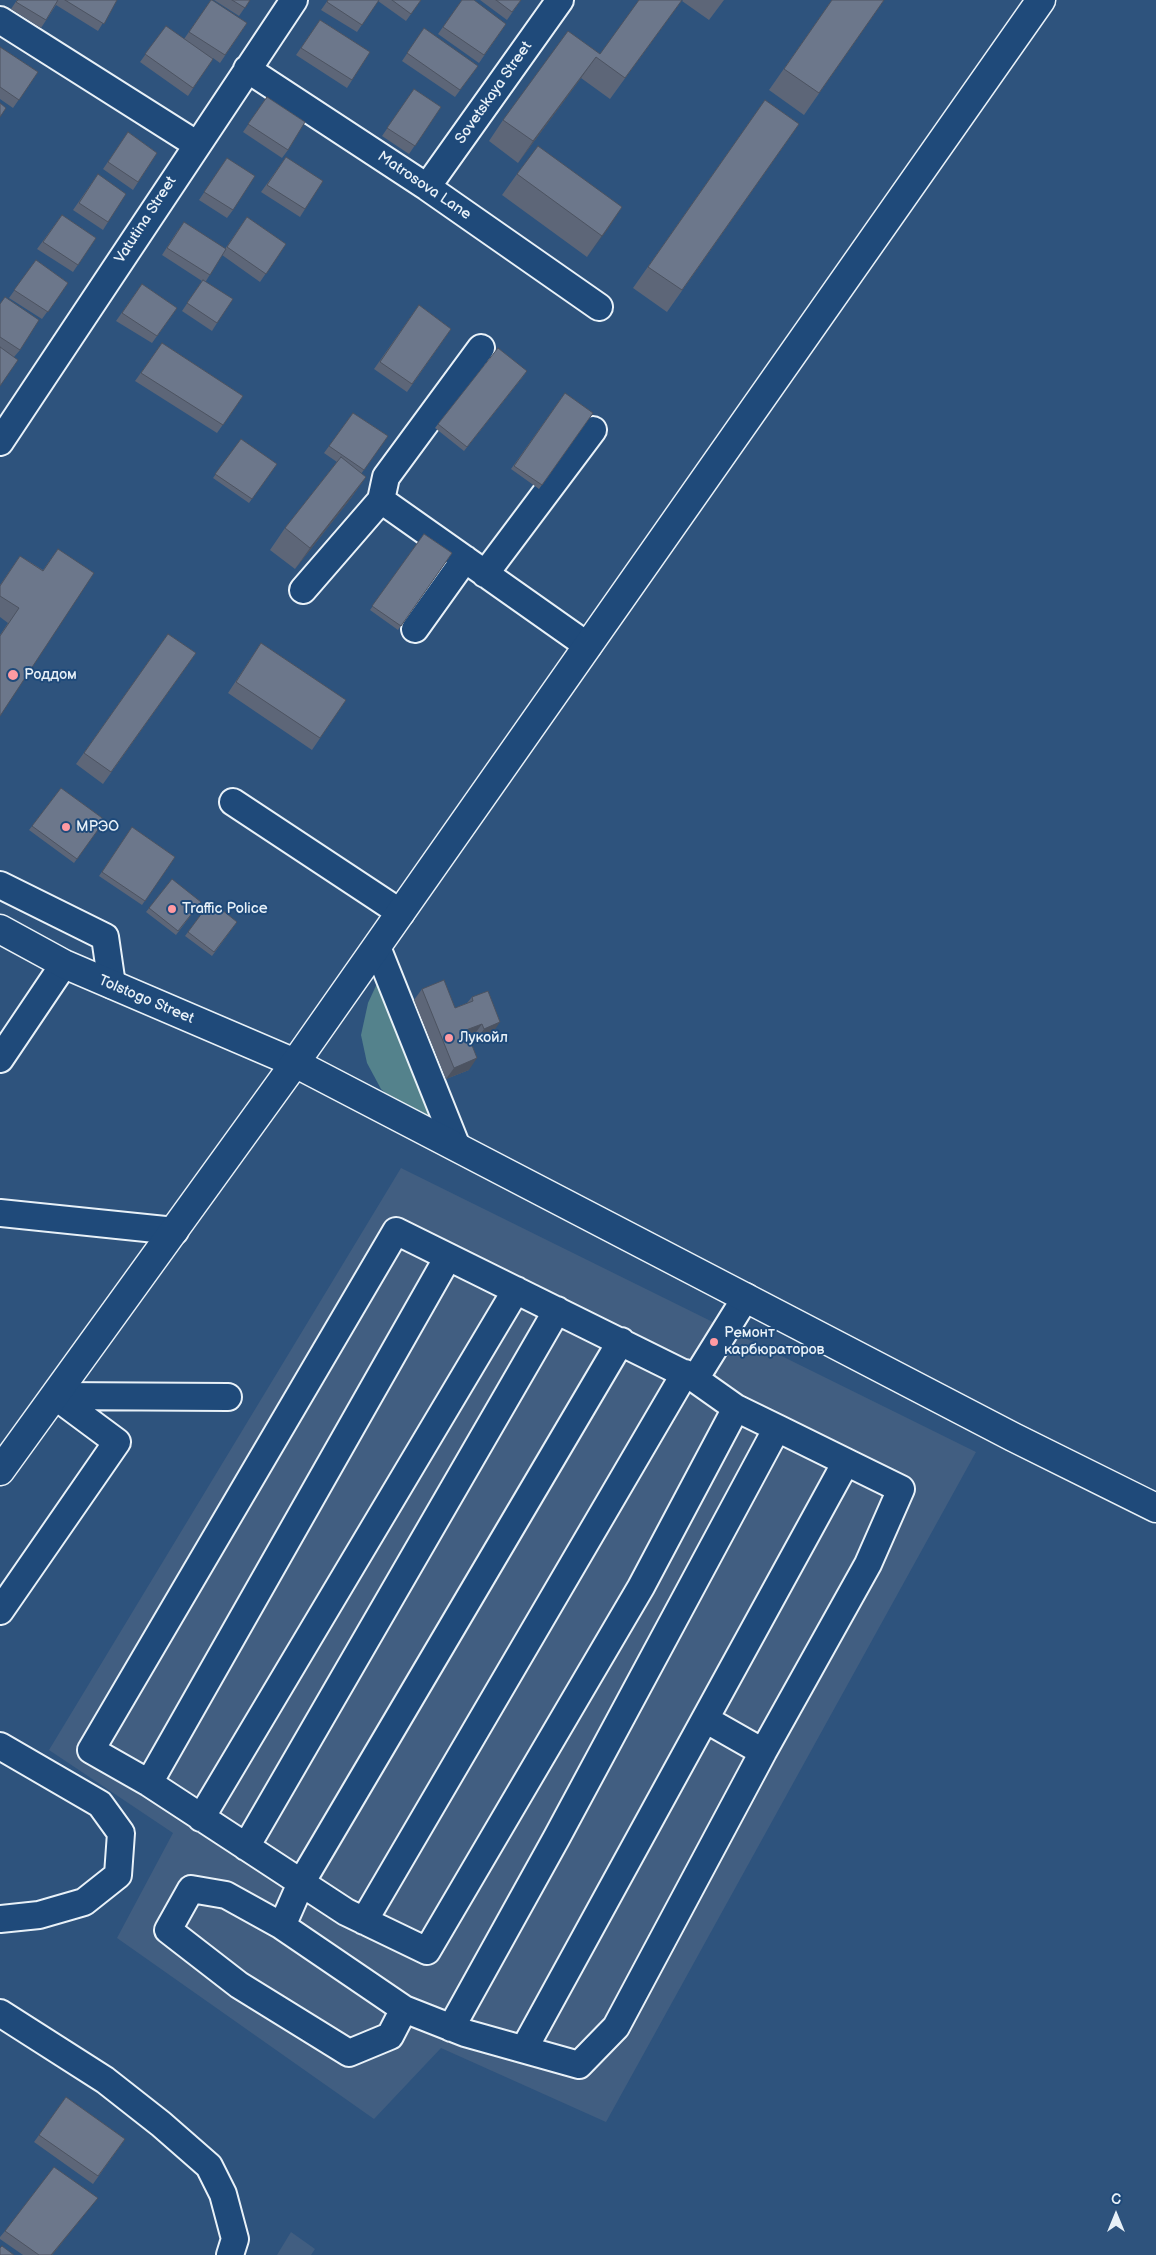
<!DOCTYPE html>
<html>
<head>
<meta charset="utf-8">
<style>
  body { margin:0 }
  #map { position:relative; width:1156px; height:2255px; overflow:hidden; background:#2e537d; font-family:"Balsamiq Sans",sans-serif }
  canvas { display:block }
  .north { position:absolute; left:1091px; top:2190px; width:50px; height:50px; -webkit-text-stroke:4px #1f4a7a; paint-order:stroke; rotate:0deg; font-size:14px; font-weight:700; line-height:20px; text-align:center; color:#e8f1f8 }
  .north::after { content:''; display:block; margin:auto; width:18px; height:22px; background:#e8f1f8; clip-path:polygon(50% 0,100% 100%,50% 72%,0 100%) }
</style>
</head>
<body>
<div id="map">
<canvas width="1156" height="2255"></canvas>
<div class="north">С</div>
</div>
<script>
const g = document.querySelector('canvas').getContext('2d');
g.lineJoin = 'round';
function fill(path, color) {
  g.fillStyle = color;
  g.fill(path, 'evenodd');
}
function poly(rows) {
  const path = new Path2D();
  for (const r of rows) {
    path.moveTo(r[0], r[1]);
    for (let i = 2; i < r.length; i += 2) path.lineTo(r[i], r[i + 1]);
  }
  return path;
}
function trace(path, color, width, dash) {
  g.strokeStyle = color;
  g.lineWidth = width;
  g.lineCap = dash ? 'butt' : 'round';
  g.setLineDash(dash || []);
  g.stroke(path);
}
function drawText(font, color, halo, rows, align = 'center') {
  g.font = font + ' "Balsamiq Sans",sans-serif';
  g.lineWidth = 4;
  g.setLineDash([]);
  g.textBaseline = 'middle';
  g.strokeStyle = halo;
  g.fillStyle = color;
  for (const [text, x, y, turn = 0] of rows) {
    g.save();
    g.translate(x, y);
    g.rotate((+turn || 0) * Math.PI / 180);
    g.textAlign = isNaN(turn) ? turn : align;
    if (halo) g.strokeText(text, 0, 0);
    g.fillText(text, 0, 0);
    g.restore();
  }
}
fill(poly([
  [401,1168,976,1452,606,2122,441,2048,374,2119,117,1938,173,1833,49,1750],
  [291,2232,315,2249,311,2255,277,2255]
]), '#415e81');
fill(poly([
  [381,975,440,1127,404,1109,381,1089,367,1063,361,1035,368,1003]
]), '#54828c');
const minor = poly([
  [0,20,196,144],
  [247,69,427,187,599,307],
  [427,187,560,0],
  [0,442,294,0],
  [381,500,386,477,481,348],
  [485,574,593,430],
  [303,590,381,500,588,646],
  [415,629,465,559],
  [233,802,401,913],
  [0,885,105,937,112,985],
  [377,947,457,1147],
  [0,1059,64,964],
  [0,1213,175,1231],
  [695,1379,736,1408,641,1587,427,1951,346,1912,149,1783,91,1750,396,1231,695,1379,746,1297],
  [55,1396,228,1397],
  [736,1408,777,1428],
  [0,1611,117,1442,55,1396],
  [705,1719,846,1462,901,1489,868,1564,763,1752],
  [0,1746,100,1804,121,1833,118,1875,84,1902,39,1915,0,1919],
  [149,1783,448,1257],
  [201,1818,516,1290],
  [246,1847,557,1310],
  [364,1921,685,1373],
  [282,1926,404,2009,390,2036,349,2053,239,1985,168,1930,191,1889,226,1895,282,1926,301,1883,621,1341],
  [404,2009,465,2033,579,2065,616,2027,763,1752,705,1719,524,2049],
  [0,2013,105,2080,161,2124,209,2166,223,2194,235,2239,230,2255],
  [451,2028,557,1837,777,1428,846,1462]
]);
const major = poly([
  [0,929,64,964,295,1063]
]);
const highway = poly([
  [295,1063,1013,1437,1156,1508],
  [0,1471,295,1063,1041,0]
]);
trace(minor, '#e8f1f8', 30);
trace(major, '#e8f1f8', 31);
trace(highway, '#e8f1f8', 31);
trace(minor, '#1f4a7a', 26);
trace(major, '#1f4a7a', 28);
trace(highway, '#1f4a7a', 28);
fill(poly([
  [17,0,117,0,98,31,56,5,41,28,11,9],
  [211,0,247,23,220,63,213,58,188,96,140,62,166,26,184,39],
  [214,0,250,0,239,16],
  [328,0,421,0,406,21,378,1,357,32,321,10],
  [462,0,506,24,479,63,438,34],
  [480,0,521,0,507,20],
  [682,0,610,99,581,78,518,163,489,141,503,120,600,54],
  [683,0,724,0,709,20,682,1],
  [832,0,884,0,804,115,769,90],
  [320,20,370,52,347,88,296,55],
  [424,28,478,66,455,97,402,61],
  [0,47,38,72,13,108,0,99],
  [414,89,441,107,409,154,382,136],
  [267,97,288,150,282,158,243,132],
  [765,100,799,124,667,312,633,288],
  [128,132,157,153,133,190,103,169],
  [286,157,305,209,300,217,261,192],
  [227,158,233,210,227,218,199,200],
  [98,174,108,222,103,230,73,210],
  [517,174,622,207,587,257,502,195],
  [62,215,96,238,73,272,37,249],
  [247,217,286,244,260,282,222,255,206,281,217,323,212,331,182,311,202,281,162,255,178,230,225,249],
  [36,260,68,283,42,319,9,298],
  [142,284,177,308,152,343,116,321],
  [0,304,20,350,14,357,0,386],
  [419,305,451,329,407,392,374,369],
  [162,343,243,396,217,433,135,381],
  [525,374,464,451,435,428,438,424],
  [565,393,593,413,539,489,511,469],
  [353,413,388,436,361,474,366,477,351,498,295,569,270,550,285,528,337,462,324,453],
  [241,439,277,464,249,503,213,478],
  [424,534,452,553,398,630,370,610],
  [58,549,0,716,0,635,8,623,0,617,0,585,20,556,43,570],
  [168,634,196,653,103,784,76,764],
  [261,643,346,700,312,750,228,693],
  [61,788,105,820,74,863,29,830],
  [132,827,175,857,142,905,99,876],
  [172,879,198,906,176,935,146,912],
  [211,901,237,922,212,956,185,936],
  [422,989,455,1008,467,1003,472,997,492,1034,476,1040,474,1035,469,1037,469,1070,446,1079,414,1000],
  [66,2097,125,2139,93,2184,34,2142],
  [92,2205,52,2255,23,2255,0,2239,0,2237,5,2231]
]), '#5d6678');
fill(poly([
  [596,57,581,78,518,163,533,141],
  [622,207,608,229,587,257,602,236],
  [366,477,351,498,295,569,310,548],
  [500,1022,492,1034,476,1040,484,1029],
  [482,1024,474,1035,458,1042,466,1030],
  [477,1058,469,1070,446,1079,454,1068],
  [98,2198,52,2255,51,2255]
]), '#4c5361');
const building = poly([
  [18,0,58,0,46,20,16,2,18,0],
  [65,0,117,0,104,24,65,0],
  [211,0,212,0,247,23,225,55,189,32,211,0],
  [232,0,250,0,245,8,232,0],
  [328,0,379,0,362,25,327,2,328,0],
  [392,0,421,0,411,14,392,0],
  [462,0,474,0,506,24,484,55,443,27,462,0],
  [496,0,521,0,512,12,496,0],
  [639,0,682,0,625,78,596,57,533,141,503,120,568,31,600,54,639,0],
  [832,0,884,0,819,93,784,69,832,0],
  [320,20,370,52,352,80,301,48,320,20],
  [166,26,213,59,193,88,145,54,166,26],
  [424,28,478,66,460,90,407,53,424,28],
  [0,47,38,72,19,100,0,87,0,47],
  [414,89,441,107,415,146,387,128,414,89],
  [267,97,305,122,288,150,248,124,267,97],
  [765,100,799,124,682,290,648,267,765,100],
  [0,103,6,108,0,117,0,103],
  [128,132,157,153,138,182,108,162,128,132],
  [538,146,622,207,602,236,517,174,538,146],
  [286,157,323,181,305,209,267,185,286,157],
  [227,158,255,176,233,210,204,192,227,158],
  [98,174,126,194,108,222,79,203,98,174],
  [62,215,96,238,78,265,43,242,62,215],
  [247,217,286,244,266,274,227,247,247,217],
  [184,222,226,249,210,275,167,248,184,222],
  [36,260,68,283,48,312,14,290,36,260],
  [203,280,233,299,217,323,187,303,203,280],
  [142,284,177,308,157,336,122,313,142,284],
  [5,297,39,320,20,350,0,337,0,304,5,297],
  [419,305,451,329,412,384,380,362,419,305],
  [162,343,243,396,223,425,141,373,162,343],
  [0,347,18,360,0,386,0,347],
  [498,348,527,371,467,447,438,424,498,348],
  [565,393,593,413,542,485,514,466,565,393],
  [353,413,388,436,364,470,329,446,353,413],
  [241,439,277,464,252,499,215,474,241,439],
  [341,457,366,477,310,548,285,528,341,457],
  [424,534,452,553,401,626,372,606,424,534],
  [58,549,94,573,0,716,0,636,19,608,0,596,0,586,20,556,43,571,58,549],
  [168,634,196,653,111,772,84,753,168,634],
  [261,643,346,700,320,738,236,682,261,643],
  [61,788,105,820,77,859,32,826,61,788],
  [132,827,175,857,145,901,102,872,132,827],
  [172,879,201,902,178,931,149,908,172,879],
  [211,901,237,922,214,952,188,932,211,901],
  [444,980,455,1008,473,1001,472,997,488,991,500,1022,484,1029,482,1024,466,1030,477,1058,454,1068,422,989,444,980],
  [66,2097,125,2139,98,2176,39,2135,66,2097],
  [54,2167,98,2198,51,2255,39,2255,5,2231,54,2167],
  [2,2246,14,2255,0,2255,0,2248,2,2246]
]);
fill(building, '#6c778b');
trace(building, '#4c5361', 1);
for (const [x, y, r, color] of [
  [13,675,6,"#ff9aa2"],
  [66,827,5,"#ff9aa2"],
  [172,909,5,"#ff9aa2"],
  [449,1038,5,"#ff9aa2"],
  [714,1342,5,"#ff9aa2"]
]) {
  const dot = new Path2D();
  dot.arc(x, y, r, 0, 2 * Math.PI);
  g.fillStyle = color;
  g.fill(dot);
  trace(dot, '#1f4a7a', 2);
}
drawText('15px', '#e8f1f8', '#1f4a7a', [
  ["Sovetskaya Street",494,93,-55],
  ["Matrosova Lane",424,186,34],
  ["Vatutina Street",146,220,-57],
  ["Tolstogo Street",146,1000,23]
]);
drawText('15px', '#e8f1f8', '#1f4a7a', [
  ["Роддом",24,675],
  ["МРЭО",76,827],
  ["Traffic Police",182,909],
  ["Лукойл",459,1038],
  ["Ремонт",724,1333],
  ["карбюраторов",724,1350]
], 'left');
</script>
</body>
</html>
